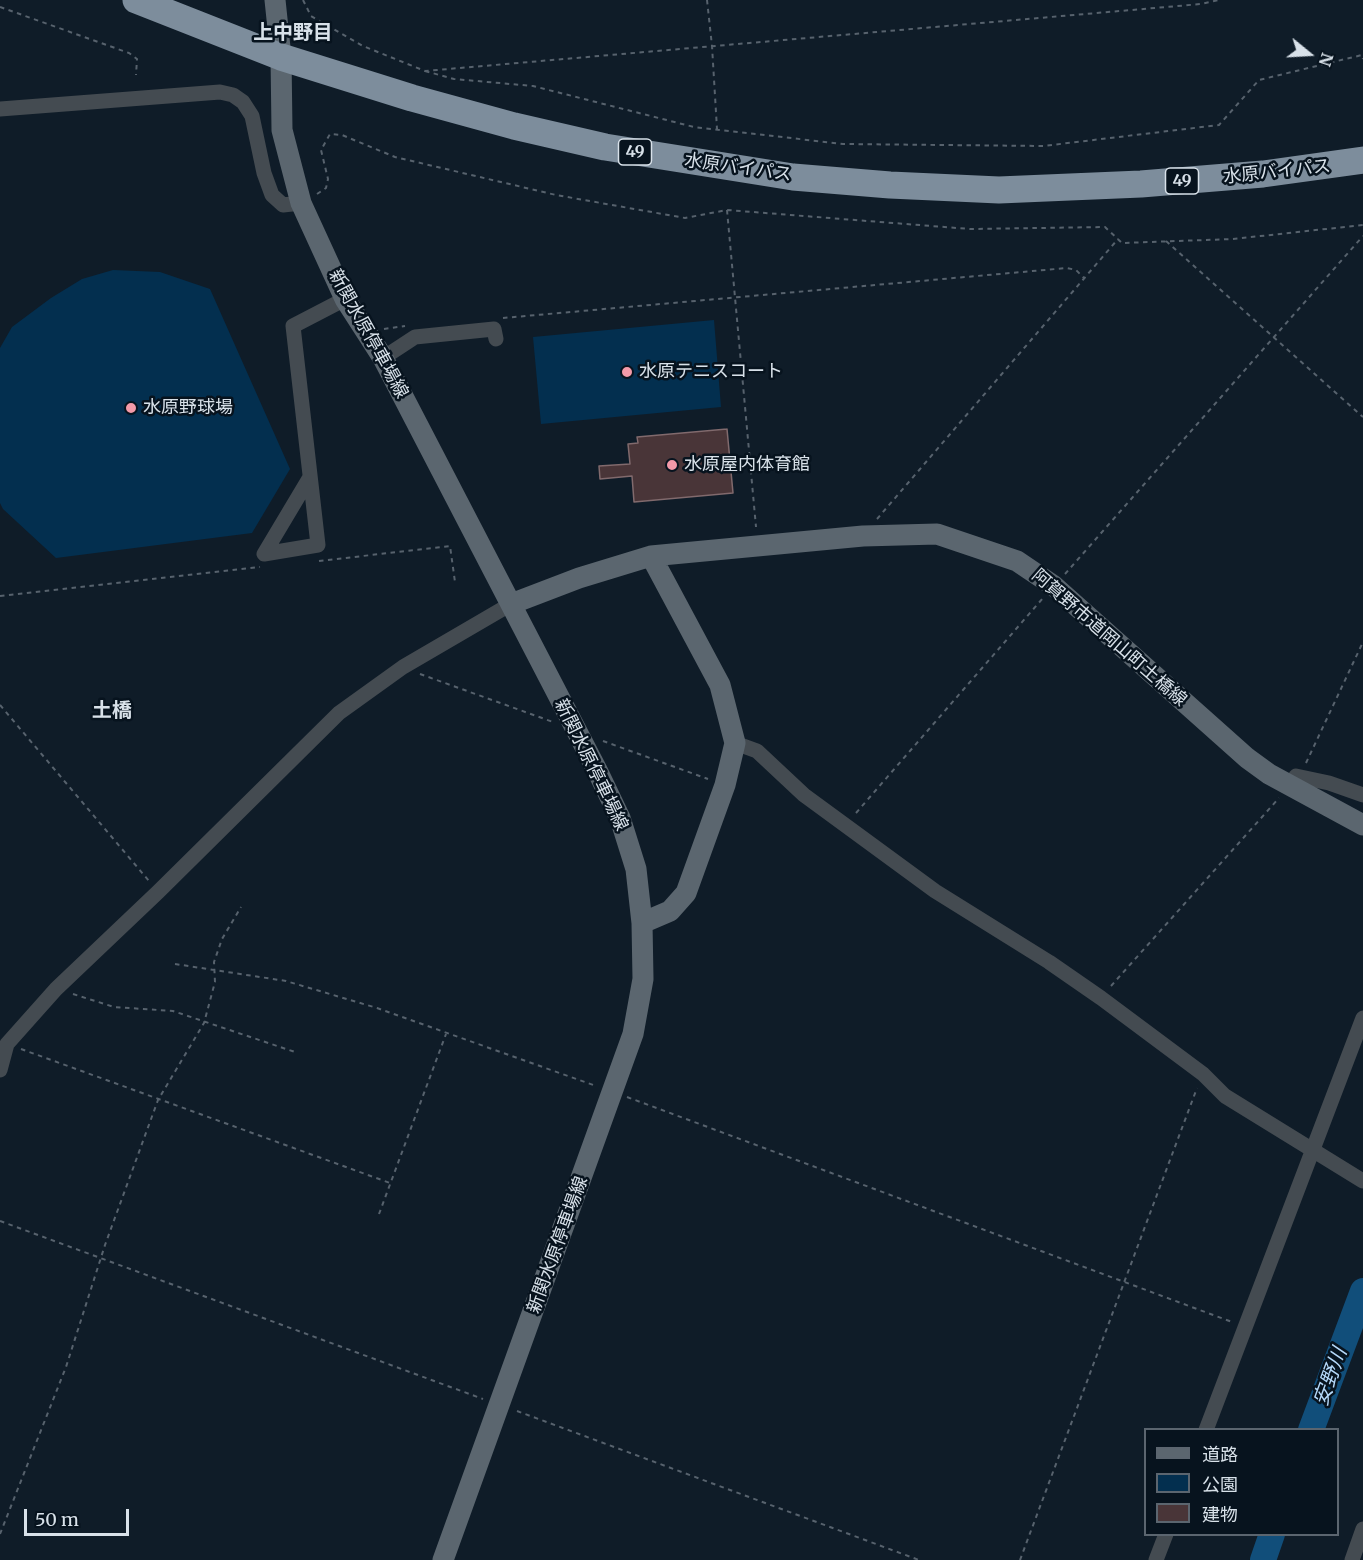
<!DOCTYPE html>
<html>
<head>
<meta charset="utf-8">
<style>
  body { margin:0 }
  #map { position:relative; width:1363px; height:1560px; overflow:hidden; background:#0f1c28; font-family:Merriweather,"Noto Sans JP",serif }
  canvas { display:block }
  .legend { position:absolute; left:1144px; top:1428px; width:195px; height:108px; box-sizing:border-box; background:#07131e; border:2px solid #5b656f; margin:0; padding:8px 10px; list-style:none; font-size:18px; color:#d8e1e9 }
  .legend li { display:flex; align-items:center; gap:12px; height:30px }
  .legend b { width:30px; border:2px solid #5b656f }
  .north { position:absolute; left:1279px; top:24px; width:60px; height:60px; -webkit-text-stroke:4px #07131e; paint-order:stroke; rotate:108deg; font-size:16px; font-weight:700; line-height:24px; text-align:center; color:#d8e1e9 }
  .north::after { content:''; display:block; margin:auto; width:21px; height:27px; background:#d8e1e9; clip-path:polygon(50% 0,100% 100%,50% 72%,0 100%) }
  .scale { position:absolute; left:24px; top:1509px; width:105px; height:27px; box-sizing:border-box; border:3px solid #d8e1e9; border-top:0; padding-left:8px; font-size:18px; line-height:21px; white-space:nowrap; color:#d8e1e9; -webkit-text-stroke:4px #07131e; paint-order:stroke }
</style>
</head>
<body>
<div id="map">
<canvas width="1363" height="1560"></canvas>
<ul class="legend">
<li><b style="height:8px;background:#5b666f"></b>道路</li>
<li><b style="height:16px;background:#032f4f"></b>公園</li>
<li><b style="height:16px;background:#493538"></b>建物</li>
</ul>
<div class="north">N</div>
<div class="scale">50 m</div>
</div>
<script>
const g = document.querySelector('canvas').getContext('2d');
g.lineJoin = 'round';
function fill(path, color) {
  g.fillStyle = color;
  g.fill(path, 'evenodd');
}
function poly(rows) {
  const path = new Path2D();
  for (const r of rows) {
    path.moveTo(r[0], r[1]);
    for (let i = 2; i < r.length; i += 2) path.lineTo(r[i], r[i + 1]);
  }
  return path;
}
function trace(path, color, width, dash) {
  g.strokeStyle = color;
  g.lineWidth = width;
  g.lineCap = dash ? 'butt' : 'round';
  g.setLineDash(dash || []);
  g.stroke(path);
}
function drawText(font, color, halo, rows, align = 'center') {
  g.font = font + ' Merriweather,"Noto Sans JP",serif';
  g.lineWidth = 5;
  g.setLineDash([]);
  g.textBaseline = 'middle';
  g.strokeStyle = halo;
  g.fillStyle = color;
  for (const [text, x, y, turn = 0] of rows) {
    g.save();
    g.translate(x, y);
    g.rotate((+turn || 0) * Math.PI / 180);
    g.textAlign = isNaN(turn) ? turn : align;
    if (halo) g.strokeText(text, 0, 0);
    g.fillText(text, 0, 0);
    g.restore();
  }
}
fill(poly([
  [113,270,160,272,210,289,290,469,252,533,56,558,3,509,0,503,0,348,12,327,51,298,82,279],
  [714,320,721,407,541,424,533,337]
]), '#032f4f');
trace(poly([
  [1311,1430,1363,1291],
  [1263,1560,1272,1534]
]), '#114e7a', 26);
const building = poly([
  [727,429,733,493,634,502,632,476,600,479,599,466,630,464,628,444,638,443,637,437,727,429]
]);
fill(building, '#493538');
trace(building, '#816a6d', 1.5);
trace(poly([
  [303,0,311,16,363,46,425,71,1201,4,1219,0],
  [707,0,712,46,717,129],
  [0,7,129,53,137,59,136,75],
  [425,71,454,79,533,86,694,127,843,144,1043,146,1219,125,1259,80,1362,55,1363,59],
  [317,194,326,188,328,179,321,150,330,134,342,135,395,157,556,195,685,218,727,210,970,229,1105,227,1122,243,1233,239,1363,225],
  [727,210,756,527],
  [1166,241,1363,417],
  [503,318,1067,268,1076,270,1085,279],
  [384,329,405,326],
  [877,519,1118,239],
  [319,561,450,546,455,582],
  [1065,574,1363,236],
  [0,596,260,567],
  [420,674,553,722],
  [0,705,149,881],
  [603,741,708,779],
  [1306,763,1363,642],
  [856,813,1043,598],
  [175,964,286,981,377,1008,596,1086],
  [1111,986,1279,798],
  [73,994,114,1007,173,1011,295,1052],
  [21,1049,390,1183],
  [627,1097,1232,1322],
  [379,1214,446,1034],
  [0,1221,483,1399],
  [517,1411,919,1560],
  [0,1534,66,1367,105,1245,158,1100,204,1023,215,982,214,962,222,939,241,907],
  [1020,1560,1197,1088]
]), '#57626d', 2, [4.5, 4.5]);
trace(poly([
  [0,109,220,92,233,95,243,102,252,116,264,173,272,195,283,205,301,203],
  [383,358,415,337,494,329,496,339],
  [310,477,264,554,318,545,293,326,345,299],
  [735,743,757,751,804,795,935,891,1049,962,1101,998,1203,1074,1225,1096,1363,1181],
  [1296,776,1329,783,1363,795],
  [0,1070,7,1044,56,989,158,892,339,713,403,667,511,604],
  [1206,1430,1363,1018],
  [1156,1560,1166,1534],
  [1352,1560,1363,1529]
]), '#444b51', 15);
trace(poly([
  [275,0,281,57,282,130,301,203,345,299,383,358,597,770,620,818,636,869,642,923,643,979,633,1034,443,1560],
  [511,604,579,578,651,556,863,536,937,534,1017,561,1054,586,1247,758,1269,774,1363,825],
  [642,923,670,911,686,893,725,785,735,743,720,685,651,556]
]), '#5b666f', 21);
trace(poly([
  [136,0,281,57,412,98,514,126,605,147,793,177,890,185,999,190,1141,184,1263,174,1363,160]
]), '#7d8d9c', 27);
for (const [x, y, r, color] of [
  [627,372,6,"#f39aa9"],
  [131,408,6,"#f39aa9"],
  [672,465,6,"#f39aa9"]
]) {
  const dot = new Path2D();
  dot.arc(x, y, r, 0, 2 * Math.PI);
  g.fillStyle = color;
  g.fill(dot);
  trace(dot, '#07131e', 2);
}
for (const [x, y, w] of [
  [635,152,33],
  [1182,181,33]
]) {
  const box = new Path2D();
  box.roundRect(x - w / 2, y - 13, w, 26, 4.5);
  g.fillStyle = '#07131e';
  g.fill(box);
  trace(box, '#d8e1e9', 1.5);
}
drawText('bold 16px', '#d8e1e9', null, [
  ["49",635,152],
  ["49",1182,181]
]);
drawText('18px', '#d8e1e9', '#07131e', [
  ["水原バイパス",738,168,8],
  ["水原バイパス",1277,172,-6],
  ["新関水原停車場線",368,334,61],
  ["阿賀野市道岡山町土橋線",1109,638,41],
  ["新関水原停車場線",591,765,64],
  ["新関水原停車場線",558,1245,-70]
]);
drawText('18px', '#d8e1e9', '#07131e', [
  ["水原テニスコート",639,372],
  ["水原野球場",143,408],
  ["水原屋内体育館",684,465]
], 'left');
drawText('bold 20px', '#d8e1e9', '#07131e', [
  ["上中野目",293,33],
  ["土橋",112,711]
]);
drawText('italic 20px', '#b5d9fa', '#07131e', [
  ["安野川",1331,1377,-70]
]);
</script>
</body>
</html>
